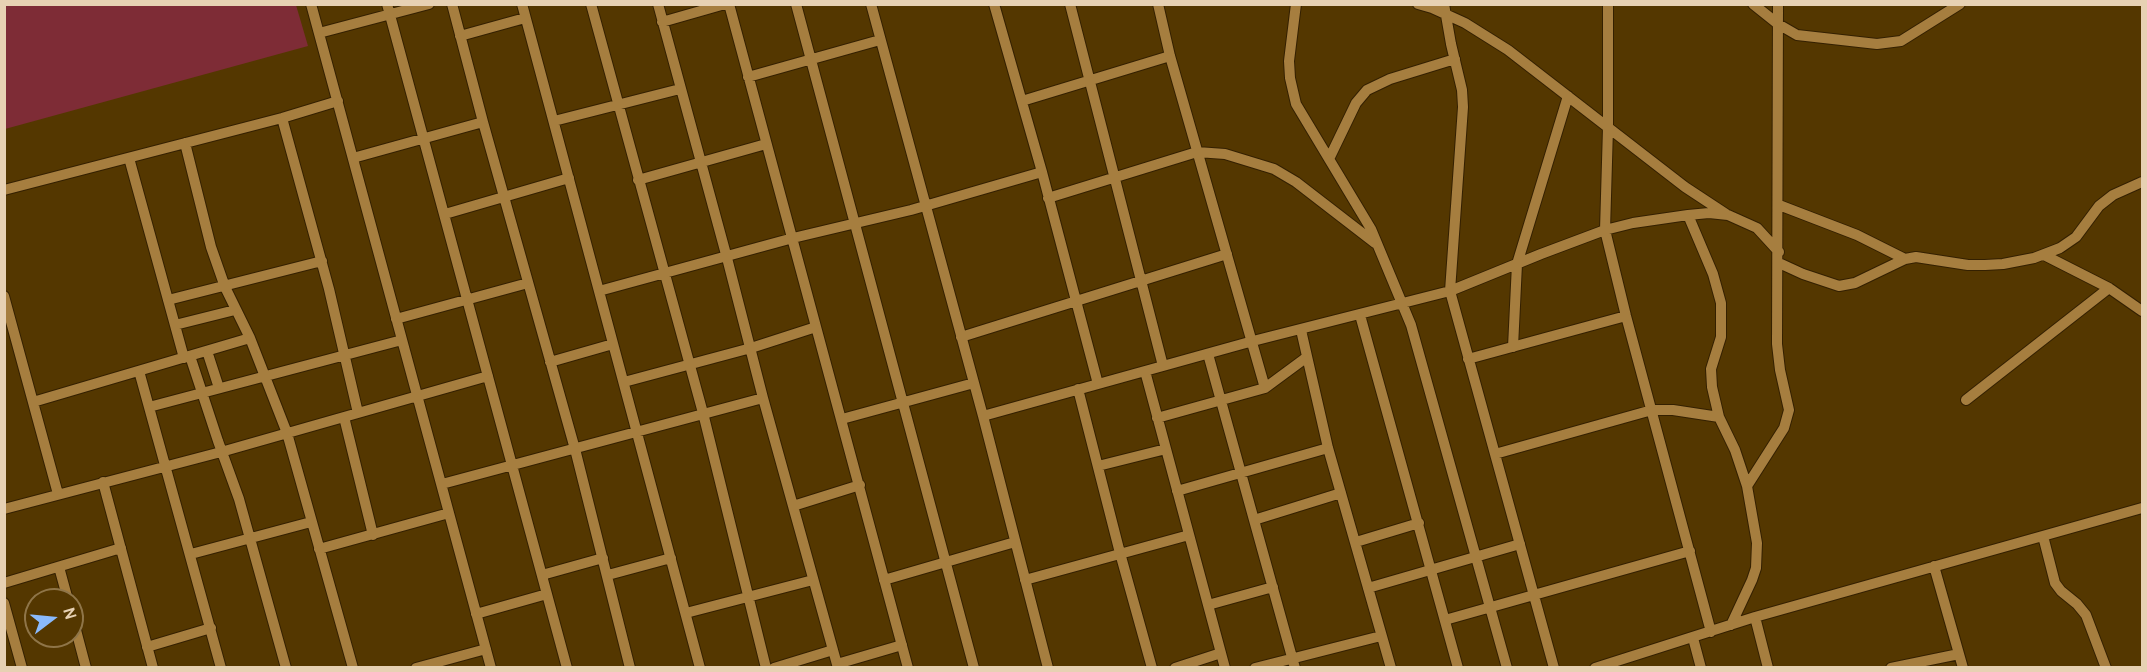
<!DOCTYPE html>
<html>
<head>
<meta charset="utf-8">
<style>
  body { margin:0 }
  #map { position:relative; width:2147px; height:672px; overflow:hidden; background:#543700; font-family:Cabin,sans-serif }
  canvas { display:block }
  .frame { position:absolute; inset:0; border:6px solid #e7d1b3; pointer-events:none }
  .north { position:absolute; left:24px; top:588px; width:60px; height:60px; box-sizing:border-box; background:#543700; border:2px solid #8f7548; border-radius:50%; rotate:74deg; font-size:16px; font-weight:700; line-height:24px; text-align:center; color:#e7d1b3 }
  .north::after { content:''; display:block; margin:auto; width:21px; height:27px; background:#8abafc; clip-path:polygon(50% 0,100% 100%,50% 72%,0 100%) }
</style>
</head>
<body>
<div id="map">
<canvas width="2147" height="672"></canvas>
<div class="frame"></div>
<div class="north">N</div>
</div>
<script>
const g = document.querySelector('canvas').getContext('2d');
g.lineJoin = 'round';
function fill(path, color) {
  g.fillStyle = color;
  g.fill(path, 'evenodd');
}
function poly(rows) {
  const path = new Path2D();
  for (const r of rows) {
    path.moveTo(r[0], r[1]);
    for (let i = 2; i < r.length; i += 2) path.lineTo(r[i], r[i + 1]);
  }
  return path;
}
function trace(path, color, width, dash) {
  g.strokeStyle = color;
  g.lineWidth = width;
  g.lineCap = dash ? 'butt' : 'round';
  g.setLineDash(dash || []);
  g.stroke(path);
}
fill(poly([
  [5,4,296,5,308,46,5,129]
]), '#7e2c36');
const minor = poly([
  [311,4,491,668],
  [387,4,567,668],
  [452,4,483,122,575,449,630,668],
  [522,4,700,668],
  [591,4,703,413,766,668],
  [658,4,727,258,763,398,838,668],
  [729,4,908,668],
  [796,4,974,668],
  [871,4,983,416,1048,668],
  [994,4,1042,172,1098,384],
  [1070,4,1163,366],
  [1158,4,1170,56,1265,388],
  [1296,4,1289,61,1290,78,1296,104,1371,229,1411,325,1507,668],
  [1418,4,1432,8,1465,23,1508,50,1685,187,1726,214],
  [1444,4,1451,44,1462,90,1463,107,1450,291,1554,668],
  [1608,4,1608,128,1605,230,1626,316,1711,632],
  [1753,4,1778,24,1797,35,1877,44,1901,41,1960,4],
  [662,22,725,4],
  [319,33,429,4],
  [460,36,525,18],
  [748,77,880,40],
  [1022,101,1170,56],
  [282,118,329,289,358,413],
  [554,121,680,89],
  [185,143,211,247,225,287,250,338,287,433,353,668],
  [129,158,184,358],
  [353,158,483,122],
  [1329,159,1356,103,1367,90,1390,79,1455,59],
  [638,180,766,144],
  [4,190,282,118,338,101],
  [1048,198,1197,152,1225,154,1274,169,1296,182,1375,243],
  [1779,205,1857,235,1905,259],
  [445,214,569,178],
  [1688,215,1713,274,1721,303,1721,337,1711,369,1712,387,1719,417,1735,450,1747,486,1757,543,1756,568,1752,580,1731,625],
  [2044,255,2109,288,2142,311],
  [1779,263,1803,274,1839,286,1855,283,1905,259,1916,257,1968,265,1985,265,2003,264,2034,258,2060,248,2076,237,2099,206,2113,195,2142,182],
  [599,291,793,238,911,210,1042,172],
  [4,296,58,494],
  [168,300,322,261],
  [1360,315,1458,668],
  [396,319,528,283],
  [175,325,235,310],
  [1301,330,1328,448,1391,668],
  [961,337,1227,254],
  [1513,347,1517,264,1568,96],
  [207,351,219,388],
  [1208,354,1295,668],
  [190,356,218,441,239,499,286,668],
  [1468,359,1626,316],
  [550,362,613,344],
  [139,371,221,668],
  [1145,371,1225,668],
  [624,382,751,348,816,327],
  [1078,389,1120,553,1152,668],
  [1966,400,2109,288],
  [33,402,250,338],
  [149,407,402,340],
  [983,416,1253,341,1450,291,1541,254,1605,230,1633,223,1688,215,1709,213,1728,215,1757,228,1779,252],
  [344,417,373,535],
  [1157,418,1265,388,1307,357],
  [842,419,974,383],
  [1495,454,1652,410,1673,410,1719,417],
  [1098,466,1166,449],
  [103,482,153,668],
  [442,484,763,398],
  [1747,486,1784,428,1789,410,1780,370,1777,344,1778,4],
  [1177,491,1328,448],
  [793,506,860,485],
  [4,509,221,452,488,376],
  [1254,520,1341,493],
  [2043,536,2055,583,2061,591,2077,604,2086,615,2106,668],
  [1356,542,1419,523],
  [319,549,449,513],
  [191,554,311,522],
  [1934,566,1963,668],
  [59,567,68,600],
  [542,575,603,558],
  [608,575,671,558],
  [884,580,1015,542],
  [1025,580,1189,535],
  [4,583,121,548],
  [1368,588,1520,544],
  [4,603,22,668],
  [1208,605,1273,587],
  [686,613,813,580],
  [476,614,547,594],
  [72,615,86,668],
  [1755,617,1768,668],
  [1445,620,1690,551],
  [1693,638,1701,668],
  [147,647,211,628],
  [837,664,902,645],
  [416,668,486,649],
  [774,668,833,650],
  [1175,668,1221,653],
  [1255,668,1381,636],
  [1595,668,1755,617,2142,508],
  [1891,668,1959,654]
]);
trace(minor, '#342000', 12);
trace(minor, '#a67e3f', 10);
</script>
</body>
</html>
